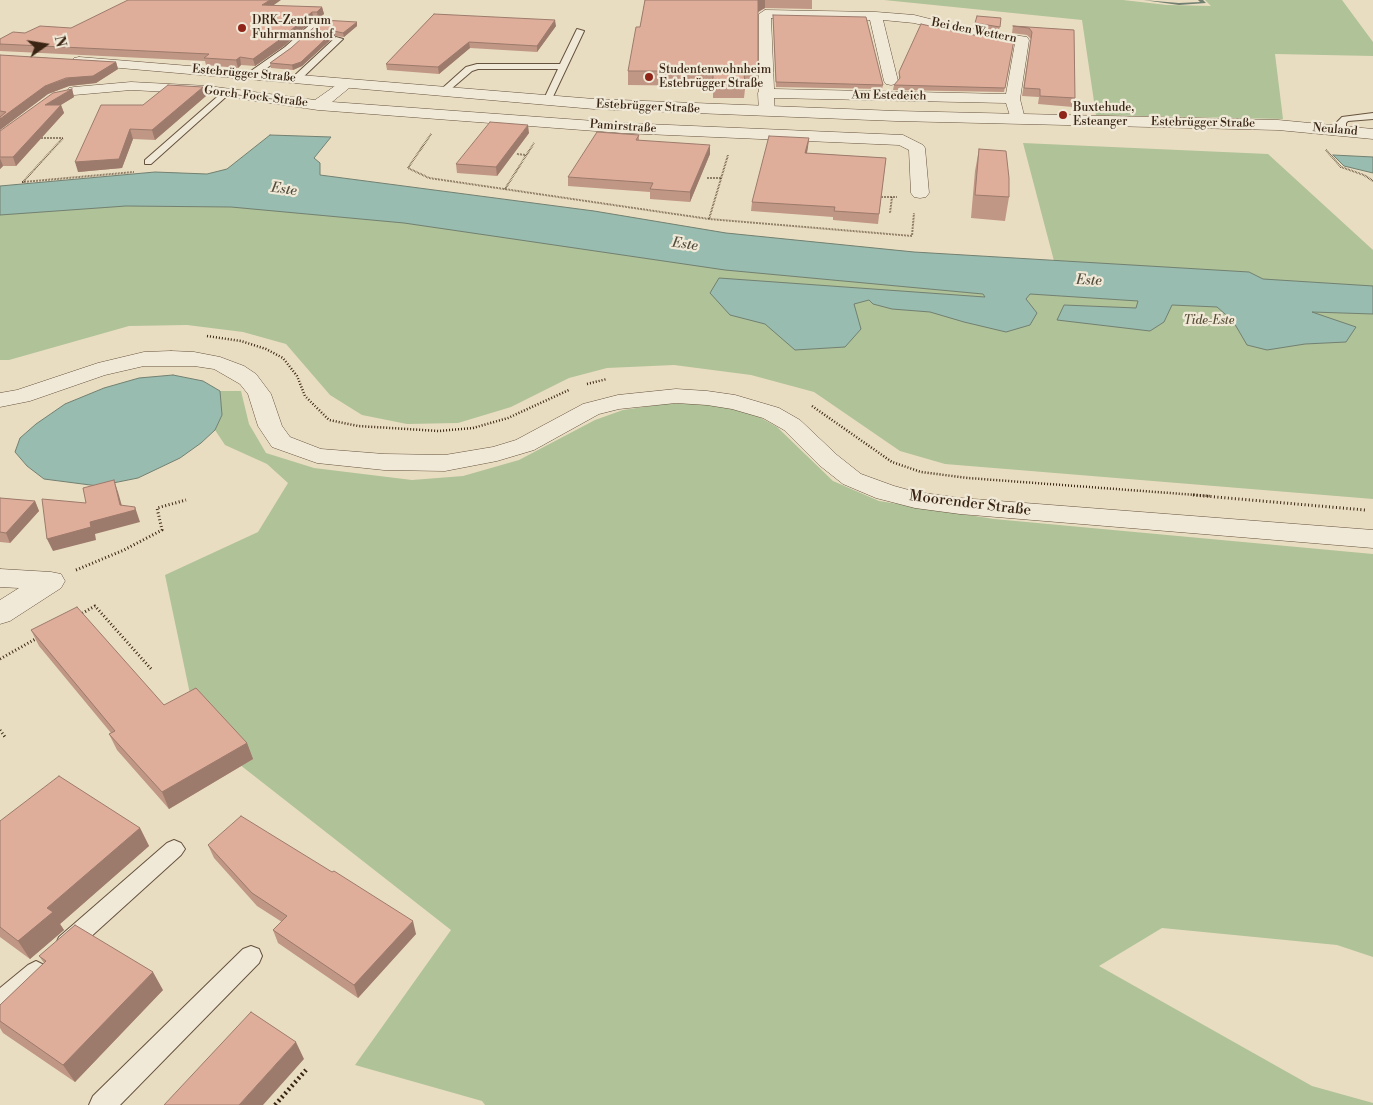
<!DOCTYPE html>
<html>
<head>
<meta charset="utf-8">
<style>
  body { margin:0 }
  #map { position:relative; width:1373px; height:1105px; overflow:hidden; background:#e9ddc1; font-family:"Libre Bodoni",serif }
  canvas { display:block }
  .north { position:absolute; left:20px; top:20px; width:50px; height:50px; -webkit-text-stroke:4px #f1e9d7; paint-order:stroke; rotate:77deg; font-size:14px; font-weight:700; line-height:20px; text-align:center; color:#3a2514 }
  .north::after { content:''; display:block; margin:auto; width:18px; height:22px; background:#3a2514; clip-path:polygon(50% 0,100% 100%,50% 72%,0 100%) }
</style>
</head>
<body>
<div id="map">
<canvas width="1373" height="1105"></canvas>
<div class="north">N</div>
</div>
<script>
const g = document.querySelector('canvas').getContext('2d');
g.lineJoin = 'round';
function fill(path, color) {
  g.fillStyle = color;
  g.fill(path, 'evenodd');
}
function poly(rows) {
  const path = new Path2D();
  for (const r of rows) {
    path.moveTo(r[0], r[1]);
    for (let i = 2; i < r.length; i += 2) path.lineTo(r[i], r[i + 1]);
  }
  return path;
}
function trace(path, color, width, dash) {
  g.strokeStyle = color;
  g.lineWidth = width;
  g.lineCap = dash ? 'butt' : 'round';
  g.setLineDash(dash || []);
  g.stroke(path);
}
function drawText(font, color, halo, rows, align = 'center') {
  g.font = font + ' "Libre Bodoni",serif';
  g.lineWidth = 4.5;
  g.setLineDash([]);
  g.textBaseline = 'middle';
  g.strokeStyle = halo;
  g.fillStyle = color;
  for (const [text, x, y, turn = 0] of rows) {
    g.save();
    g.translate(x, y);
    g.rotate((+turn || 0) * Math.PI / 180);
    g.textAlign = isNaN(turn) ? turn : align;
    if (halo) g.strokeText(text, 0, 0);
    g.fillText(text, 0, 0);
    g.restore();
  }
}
fill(poly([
  [884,0,1123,0,1167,5,1211,6,1205,0,1342,0,1373,42,1373,56,1275,54,1283,119,1096,115,1082,20],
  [1023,143,1268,154,1373,250,1373,499,945,464,900,451,814,392,751,375,674,365,607,368,569,378,511,407,458,423,407,424,362,415,330,395,286,344,243,332,187,325,129,326,9,360,0,360,0,212,155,172,207,174,227,169,594,211,726,233,914,252,1054,261],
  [220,391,241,391,249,424,266,453,314,468,412,480,463,476,519,460,595,420,623,410,664,404,700,403,732,407,754,414,777,427,833,481,879,501,994,519,1373,554,1373,957,1337,945,1162,928,1099,966,1312,1086,1373,1103,1373,1105,485,1105,482,1101,355,1065,451,930,198,732,165,575,258,532,288,483,267,464,225,445,215,430,222,415]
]), '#b0c298');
const water = poly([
  [270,135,331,137,314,158,320,163,320,175,594,211,726,233,914,252,1249,272,1263,279,1373,286,1373,314,1312,312,1356,327,1346,342,1305,344,1267,350,1247,345,1233,321,1217,307,1172,305,1164,322,1150,331,1057,320,1064,305,1136,308,1138,301,1030,294,1026,299,1037,313,1030,325,1006,332,964,322,930,312,892,309,873,304,869,300,854,304,861,329,845,347,795,350,765,324,730,315,710,293,719,278,985,297,983,294,725,270,404,223,231,207,126,206,0,215,0,186,155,172,207,174,227,169,270,135],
  [1333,155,1373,157,1373,173,1344,166,1333,155],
  [173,375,203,381,220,391,222,415,215,430,201,443,180,458,138,478,98,486,44,479,27,466,15,452,20,438,36,424,65,404,104,388,139,378,173,375]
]);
fill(water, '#98bcaf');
trace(water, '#728071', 1);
fill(poly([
  [1143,0,1179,3,1200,2,1198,0,1203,0,1206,3,1179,5,1143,0]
]), '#728071');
const service = poly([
  [315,20,322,22,291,51,254,77,248,77,248,73,285,47,315,20],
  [577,29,584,31,550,103,544,103,543,101,558,69,478,69,472,71,444,95,437,93,466,67,477,64,560,64,577,29],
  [336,37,343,39,299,81,293,81,293,77,336,37],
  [225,90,229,93,228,95,151,164,145,164,145,160,225,90],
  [1373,113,1373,119,1348,121,1346,123,1346,133,1343,134,1338,131,1336,123,1342,117,1373,113],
  [174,840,181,843,185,849,181,855,75,951,67,954,59,951,56,944,59,937,167,843,174,840],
  [251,946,259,949,262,956,259,963,120,1105,89,1105,93,1096,243,949,251,946],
  [36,961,44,965,48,972,44,979,8,1011,0,1014,0,988,28,965,36,961]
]);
const minor = poly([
  [765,10,876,12,914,15,966,28,1027,37,1029,40,1020,99,1025,119,1022,122,1012,122,1006,103,774,98,775,112,772,115,762,115,759,112,758,93,759,91,759,14,765,10],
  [771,18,870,20,884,81,886,84,891,85,896,84,898,81,883,20,914,23,966,36,1015,43,1006,94,774,89,771,18],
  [347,80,352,81,354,84,332,102,622,123,903,135,923,145,925,148,929,193,926,197,920,198,914,197,911,193,909,150,899,145,622,133,318,110,208,94,131,90,74,95,69,94,67,91,69,88,74,87,131,82,208,86,315,100,342,81,347,80],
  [0,569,51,572,61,574,65,581,61,588,10,621,0,624,0,600,19,588,0,587,0,569]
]);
const tertiary = poly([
  [79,57,594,99,896,111,1278,120,1373,129,1373,139,1278,130,896,121,594,109,74,64,72,61,74,58,79,57],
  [171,351,194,352,220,357,244,366,256,374,271,394,282,426,290,437,321,449,384,454,445,455,493,447,516,440,583,404,618,395,676,389,707,391,735,395,779,408,800,420,837,455,861,474,894,486,916,492,960,498,1373,530,1373,548,960,514,915,508,876,498,843,484,819,465,784,430,763,418,732,409,707,405,676,403,619,409,599,414,534,450,497,461,445,471,384,470,317,463,272,447,258,426,248,394,240,384,214,369,194,366,144,366,105,375,30,401,0,407,0,393,17,390,98,363,144,352,171,351]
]);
trace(service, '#66533f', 2);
trace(minor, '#66533f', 1);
trace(tertiary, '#66533f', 1);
trace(poly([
  [431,134,408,168,429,178,709,219,912,236,914,213],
  [38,138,63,138,23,182,134,172],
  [1326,150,1341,167,1364,175,1373,181],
  [517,154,526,155],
  [707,178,722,178],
  [505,189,534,143],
  [878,197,897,197],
  [890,213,892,197],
  [709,219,728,155]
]), '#3a2514', 2, [0.5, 1]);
trace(poly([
  [207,336,241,341,266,349,283,358,297,376,305,396,329,420,358,426,439,431,473,428,508,418,569,390],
  [587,384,607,379],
  [812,406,892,462,921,472,968,478,1210,496]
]), '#3a2514', 2.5, [1, 2]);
trace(poly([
  [1193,495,1365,510],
  [76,570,124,550,162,530,157,508,186,500],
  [79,615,95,606,152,670],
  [0,659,39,637],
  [0,730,5,737]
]), '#3a2514', 3, [1, 2.5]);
trace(poly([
  [275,1105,306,1070]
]), '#3a2514', 4.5, [2, 3]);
fill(service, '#f1e9d7');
fill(minor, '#f1e9d7');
fill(tertiary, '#f1e9d7');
fill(poly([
  [645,0,812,0,812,9,765,8,758,12,757,89,745,89,744,98,713,98,713,86,628,85,628,71,640,27],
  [273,6,322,7,324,14,318,19,314,19,284,46,255,66,241,65,238,68,206,65,205,61,0,51,0,39,25,33],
  [434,14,556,26,537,52,470,48,439,74,387,70,386,64],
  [773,15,883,85,882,89,776,87],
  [1001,18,999,31,974,27,975,23],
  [357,22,357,26,344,37,335,36,302,66,293,70,271,68,270,63,291,48],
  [1013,26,1074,30,1075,98,1073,107,1038,104,1039,97,1022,96,1031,39,1027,35,1012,33],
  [966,34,1014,40,1004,92,893,90,894,85,899,79,899,72],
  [0,55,116,62,118,69,96,83,69,86,48,94,0,130],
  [72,89,74,97,60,105,61,105,64,113,16,166,3,166,0,169,0,131],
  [206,96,155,140,133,139,122,168,78,172,143,105],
  [529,133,497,176,457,173,456,164],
  [639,135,639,140,710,154,690,202,650,199,650,192,568,186,568,177],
  [809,138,807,153,886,158,878,224,833,220,833,217,751,211,752,202],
  [979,149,1009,197,1005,221,971,218,975,171],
  [0,498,35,501,39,511,10,543,0,542],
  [31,630,164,705,247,743,253,759,169,809,117,750,109,734,111,733,39,646],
  [0,821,140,828,149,846,60,924,64,930,30,959,0,937],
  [208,845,416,934,358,998,278,943,273,930,282,922,257,906,214,858],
  [39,956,163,990,75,1082,3,1033,0,1028,0,1005,44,963]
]), '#c09684');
fill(poly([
  [270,0,281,0,264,12,262,5],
  [758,0,765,0,765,8,758,12],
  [322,7,324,14,318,19,317,12],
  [312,12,314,19,284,46,255,66,253,59],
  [555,20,556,26,537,52,537,46],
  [357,22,357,26,344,37,343,33],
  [334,31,335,36,302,66,293,70,292,65],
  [469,42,470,48,439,74,438,67],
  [240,57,241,65,238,68,236,60],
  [116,62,118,69,96,83,69,86,48,94,0,130,0,119,45,86],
  [203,87,206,96,155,140,152,130],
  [72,89,74,97,48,113,45,105],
  [61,105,64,113,16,166,13,157],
  [528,125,529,133,497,176,496,167],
  [130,129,133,139,122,168,78,172,75,162],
  [809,138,808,147,805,162,805,153],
  [710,145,710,154,690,202,690,192],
  [0,158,3,166,0,169],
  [114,480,118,492,124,513,135,507,140,522,95,534,96,540,53,551,47,539,90,522,120,505],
  [35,501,39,511,10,543,6,533],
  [247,743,253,759,169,809,162,792],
  [140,828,149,846,60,924,64,930,30,959,18,941,47,908],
  [413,921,416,934,358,998,354,985],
  [153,972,163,990,75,1082,63,1065],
  [296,1042,304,1059,263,1105,239,1105]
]), '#9c7a6c');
const building = poly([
  [128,0,270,0,262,5,322,7,317,12,312,12,282,38,253,59,240,57,236,60,204,58,209,54,0,44,0,39,13,32,25,33,40,26,71,28,128,0],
  [645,0,758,0,758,75,744,74,745,83,713,83,713,71,628,71,636,27,640,27,645,0],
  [434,14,555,20,537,46,469,42,438,67,386,64,434,14],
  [773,15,866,17,883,85,776,82,773,15],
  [977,16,1001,18,1000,27,975,23,977,16],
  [322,20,357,22,343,33,334,31,301,62,292,65,270,63,291,48,322,20],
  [921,24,966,34,1014,40,1005,88,894,85,900,78,899,72,921,24],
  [1013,26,1074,30,1075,98,1040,96,1040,89,1024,88,1032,32,1029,28,1013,26],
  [0,55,116,62,93,76,66,78,45,86,0,119,0,117,6,112,0,111,0,55],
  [168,85,203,87,152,130,130,129,119,159,75,162,101,105,143,105,168,85],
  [72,89,45,105,61,105,13,157,0,157,0,131,53,93,72,89],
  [490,122,528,125,496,167,456,164,490,122],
  [597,132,639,135,636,140,710,145,690,192,650,189,653,183,568,177,597,132],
  [769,136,809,138,805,153,886,158,879,214,834,211,835,207,752,202,769,136],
  [979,149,1006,151,1009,178,1009,197,975,195,979,149],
  [114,480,120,505,135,507,135,510,90,522,91,527,47,539,42,499,86,503,83,488,114,480],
  [0,498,35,501,6,533,0,532,0,498],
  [77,607,164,705,196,688,247,743,162,792,109,734,115,731,31,630,77,607],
  [59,776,140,828,47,908,53,912,18,941,0,927,0,821,59,776],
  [241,816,332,872,334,871,413,921,354,985,273,930,287,916,252,893,208,845,241,816],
  [75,925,153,972,63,1065,0,1021,0,1005,46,961,39,956,75,925],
  [251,1012,296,1042,239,1105,164,1105,251,1012]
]);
fill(building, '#dfae9a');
trace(building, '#9c7a6c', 1);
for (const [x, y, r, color] of [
  [242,28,5,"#8f2418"],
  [649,77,5,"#8f2418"],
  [1063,115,5,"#8f2418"]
]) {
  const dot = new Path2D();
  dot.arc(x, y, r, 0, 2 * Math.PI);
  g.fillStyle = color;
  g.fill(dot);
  trace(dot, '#f1e9d7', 2);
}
drawText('12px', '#3a2514', '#f1e9d7', [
  ["DRK-Zentrum",252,21],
  ["Fuhrmannshof",252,35],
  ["Studentenwohnheim",659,70],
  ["Estebrügger Straße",659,84],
  ["Buxtehude,",1073,108],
  ["Esteanger",1073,122]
], 'left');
drawText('12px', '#3a2514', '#f1e9d7', [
  ["Bei den Wettern",974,31,11],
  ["Estebrügger Straße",244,74,5],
  ["Am Estedeich",889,96,1],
  ["Gorch-Fock-Straße",256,97,7],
  ["Estebrügger Straße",648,107,3],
  ["Estebrügger Straße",1203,123,1],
  ["Pamirstraße",623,127,4],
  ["Neuland",1335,130,5]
]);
drawText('italic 12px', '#584c35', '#f1e9d7', [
  ["Tide-Este",1209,321]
]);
drawText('italic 14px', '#524b3b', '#f1e9d7', [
  ["Este",284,190,8],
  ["Este",685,245,8],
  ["Este",1089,281,3]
]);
drawText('15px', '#3a2514', '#f1e9d7', [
  ["Moorender Straße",970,504,7]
]);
</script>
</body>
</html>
